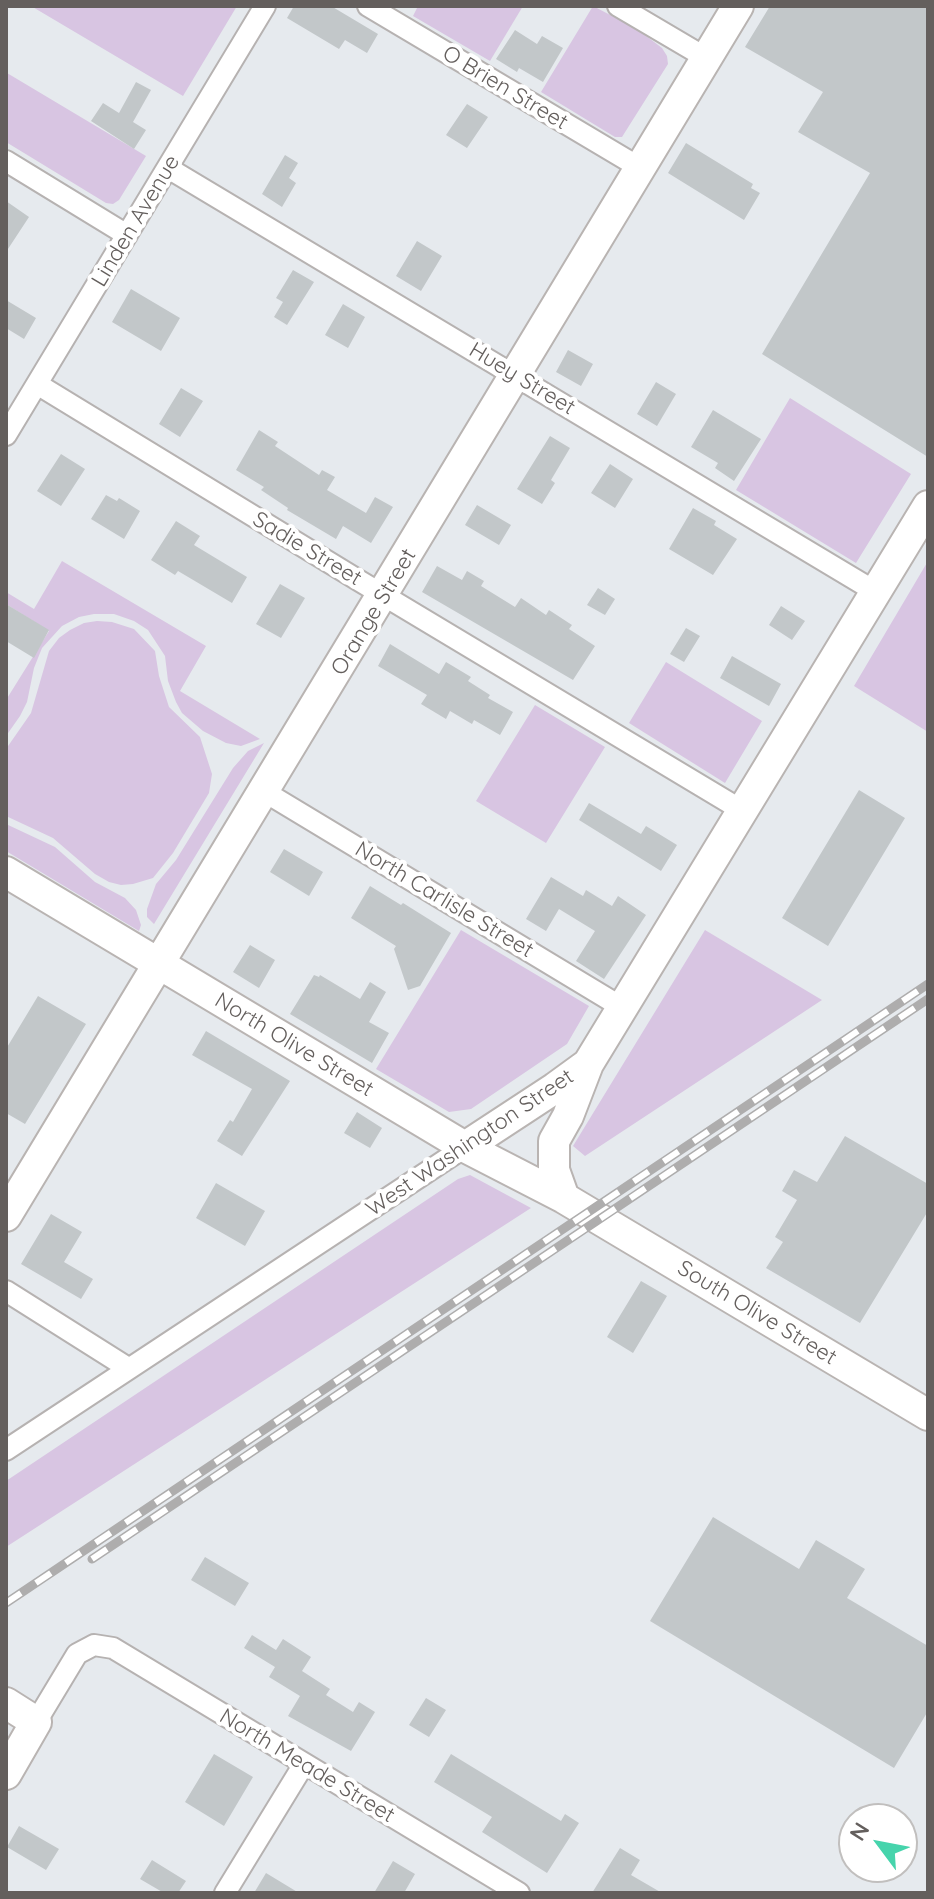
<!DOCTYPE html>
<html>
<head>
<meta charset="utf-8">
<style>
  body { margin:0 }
  #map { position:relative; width:934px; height:1899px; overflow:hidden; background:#e6eaee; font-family:Quicksand,sans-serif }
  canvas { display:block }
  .frame { position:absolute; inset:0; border:8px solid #645f5d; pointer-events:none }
  .north { position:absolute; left:838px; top:1803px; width:80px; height:80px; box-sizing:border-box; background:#fff; border:2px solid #c1bfbe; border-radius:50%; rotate:302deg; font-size:22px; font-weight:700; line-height:32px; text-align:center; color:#645f5d }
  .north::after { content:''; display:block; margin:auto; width:28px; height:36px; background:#46d4ac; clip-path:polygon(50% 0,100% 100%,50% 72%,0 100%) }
</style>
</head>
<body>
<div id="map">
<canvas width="934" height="1899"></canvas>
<div class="frame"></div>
<div class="north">N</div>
</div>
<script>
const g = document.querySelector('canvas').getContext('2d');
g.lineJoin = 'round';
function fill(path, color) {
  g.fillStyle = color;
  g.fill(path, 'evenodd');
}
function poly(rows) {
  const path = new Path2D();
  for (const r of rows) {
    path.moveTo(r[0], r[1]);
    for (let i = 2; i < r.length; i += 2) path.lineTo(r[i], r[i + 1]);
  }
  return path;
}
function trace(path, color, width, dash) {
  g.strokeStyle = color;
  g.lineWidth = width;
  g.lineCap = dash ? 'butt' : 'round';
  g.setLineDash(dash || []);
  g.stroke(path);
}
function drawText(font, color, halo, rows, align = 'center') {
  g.font = font + ' Quicksand,sans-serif';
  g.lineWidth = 8;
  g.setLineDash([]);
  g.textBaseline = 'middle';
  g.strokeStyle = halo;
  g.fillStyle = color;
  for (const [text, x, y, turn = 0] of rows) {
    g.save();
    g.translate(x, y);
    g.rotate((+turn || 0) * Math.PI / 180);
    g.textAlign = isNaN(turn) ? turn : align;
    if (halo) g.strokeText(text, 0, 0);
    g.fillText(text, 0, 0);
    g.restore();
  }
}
fill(poly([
  [31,6,237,6,183,96],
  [418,6,523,6,490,61,413,16],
  [593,6,637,29,662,48,667,56,668,64,622,137,615,137,541,92],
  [7,73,146,156,119,200,113,204,106,203,6,142],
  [790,398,911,474,856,563,736,490],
  [62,561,206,646,180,691,260,739,241,746,226,743,203,731,182,713,176,702,168,681,165,656,148,630,134,621,114,614,94,614,79,617,62,626,42,648,34,668,27,702,20,716,6,736,6,700,49,631,6,604,6,592,34,609],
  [928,561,928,732,854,686],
  [97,621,112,622,134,629,155,651,159,676,169,707,200,737,212,774,209,793,173,853,153,878,133,884,121,885,109,882,95,874,53,838,6,816,6,749,31,713,49,651,59,638,70,630,84,623],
  [666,662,762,721,725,783,629,723],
  [535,705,605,747,546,843,476,801],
  [264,743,154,924,147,917,147,909,156,884,176,860,233,768,248,751],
  [6,824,55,847,95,882,125,898,136,910,141,925,139,931,6,851],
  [461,930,589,1006,567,1044,471,1109,449,1112,376,1069],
  [705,930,822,1000,585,1156,573,1146],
  [470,1175,531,1208,6,1547,6,1481,458,1179]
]), '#d8c5e2');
fill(poly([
  [294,6,331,6,378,34,367,53,345,40,339,49,287,18],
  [770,6,928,6,928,457,762,354,870,173,798,132,823,92,745,47],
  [515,30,537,44,542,36,563,48,543,82,519,68,517,72,496,59],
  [136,82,151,90,133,122,146,130,134,149,91,121,103,103,119,113],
  [467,104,488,117,467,148,446,135],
  [686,143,753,184,751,188,760,193,744,220,668,173],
  [285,155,298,163,289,178,296,183,282,207,262,194],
  [6,201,29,217,6,252],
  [417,241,442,256,421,291,396,276],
  [293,270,314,282,287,325,274,317,283,302,276,298],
  [131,289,180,318,161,351,112,322],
  [6,300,36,318,24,339,6,328],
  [343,304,365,317,348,348,325,335],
  [568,350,593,364,581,386,556,372],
  [656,382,676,394,657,426,637,414],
  [181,388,203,401,180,437,159,424],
  [713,410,761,439,734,481,715,468,718,463,691,447],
  [259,430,278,442,275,446,319,475,322,470,335,477,327,490,366,513,375,497,393,507,371,543,343,526,336,539,287,510,288,508,261,490,264,487,236,470],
  [550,436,570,448,551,480,555,483,542,504,517,489],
  [61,454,85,469,61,506,37,491],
  [610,464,633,479,615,508,591,493],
  [106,495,117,501,119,498,140,511,124,539,91,519],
  [477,505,511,525,499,545,465,525],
  [693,508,716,521,714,525,737,539,713,575,669,549],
  [176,521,200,536,194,545,247,577,232,603,178,571,175,575,151,560],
  [437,566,462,580,467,571,484,581,481,586,515,607,521,598,546,615,549,610,572,625,569,629,595,646,573,680,422,592],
  [280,584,305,598,281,638,256,624],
  [598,588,615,599,605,615,587,605],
  [6,604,49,630,34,658,6,641],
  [781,606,805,621,792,640,769,625],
  [686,628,700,636,684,662,670,654],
  [390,644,439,674,446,662,471,677,468,681,490,695,488,698,513,712,500,735,474,720,472,724,450,711,446,719,421,704,427,695,378,666],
  [732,656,781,684,769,706,720,678],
  [859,790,905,818,828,946,782,918],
  [589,803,641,834,646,826,677,845,661,871,579,820],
  [284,849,323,872,309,896,270,872],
  [551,877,583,896,586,890,612,906,618,896,646,915,604,979,576,961,595,931,559,909,546,931,526,919],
  [370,886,401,905,403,903,451,933,420,986,408,990,394,949,396,946,351,918],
  [250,945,275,960,259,988,233,972],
  [314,975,319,977,320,975,360,999,370,982,386,992,369,1022,389,1033,372,1063,290,1014],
  [38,996,86,1024,25,1124,6,1113,6,1049],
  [206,1031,290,1081,242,1156,217,1141,230,1120,233,1122,252,1089,192,1055],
  [357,1112,382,1128,370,1148,344,1133],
  [845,1136,928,1184,928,1211,860,1323,766,1268,783,1242,775,1237,797,1200,782,1191,794,1170,817,1182],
  [216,1183,265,1211,245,1246,196,1218],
  [51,1214,82,1232,64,1262,93,1279,81,1299,21,1264],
  [641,1281,667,1296,633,1353,607,1337],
  [713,1517,799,1569,816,1540,865,1569,847,1598,928,1646,928,1711,894,1768,650,1621],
  [205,1557,249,1583,235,1606,191,1580],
  [252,1635,276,1650,283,1639,311,1657,302,1671,330,1689,326,1695,353,1712,359,1702,375,1712,351,1751,288,1716,300,1696,269,1677,275,1667,244,1648],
  [426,1698,446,1710,429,1737,409,1725],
  [214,1754,253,1777,224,1826,185,1802],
  [451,1754,561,1821,565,1814,579,1823,547,1873,482,1832,492,1817,434,1782],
  [19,1826,59,1849,46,1870,7,1847],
  [620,1848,640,1860,631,1875,662,1893,592,1893],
  [152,1860,186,1881,178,1893,164,1893,140,1879],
  [393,1861,415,1874,404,1893,374,1893],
  [266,1873,299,1893,254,1893]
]), '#c2c7c9');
const street = poly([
  [368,6,642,169],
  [618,6,708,59],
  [6,161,127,235],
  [168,168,876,592],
  [37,384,358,580,743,811],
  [6,435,265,6],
  [265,792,623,1008],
  [6,1291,128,1368],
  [6,1450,465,1147],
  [36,1722,77,1654,94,1645,113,1648,519,1893],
  [225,1893,304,1764]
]);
const secondary = poly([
  [6,872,465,1147,564,1198,928,1415],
  [465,1147,555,1088,588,1064,928,506],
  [564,1198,554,1170,554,1141,568,1116,588,1064],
  [6,1216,738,6],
  [6,1703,36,1722,6,1774]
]);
trace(street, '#b6b2b1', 24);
trace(secondary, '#b9b4b2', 34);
trace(street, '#fff', 20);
trace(secondary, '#fff', 30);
const rail = poly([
  [92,1559,928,999],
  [6,1603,928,984]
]);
trace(rail, '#aeadad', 9);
trace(rail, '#fff', 6, [18]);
drawText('22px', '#645f5d', '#fff', [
  ["O Brien Street",505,88,31],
  ["Linden Avenue",136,221,-59],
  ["Huey Street",522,379,31],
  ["Sadie Street",307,549,31],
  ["Orange Street",374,612,-59],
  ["North Carlisle Street",444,900,31],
  ["North Olive Street",294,1045,31],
  ["West Washington Street",470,1143,-34],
  ["South Olive Street",757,1313,31],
  ["North Meade Street",307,1766,31]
]);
</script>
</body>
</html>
